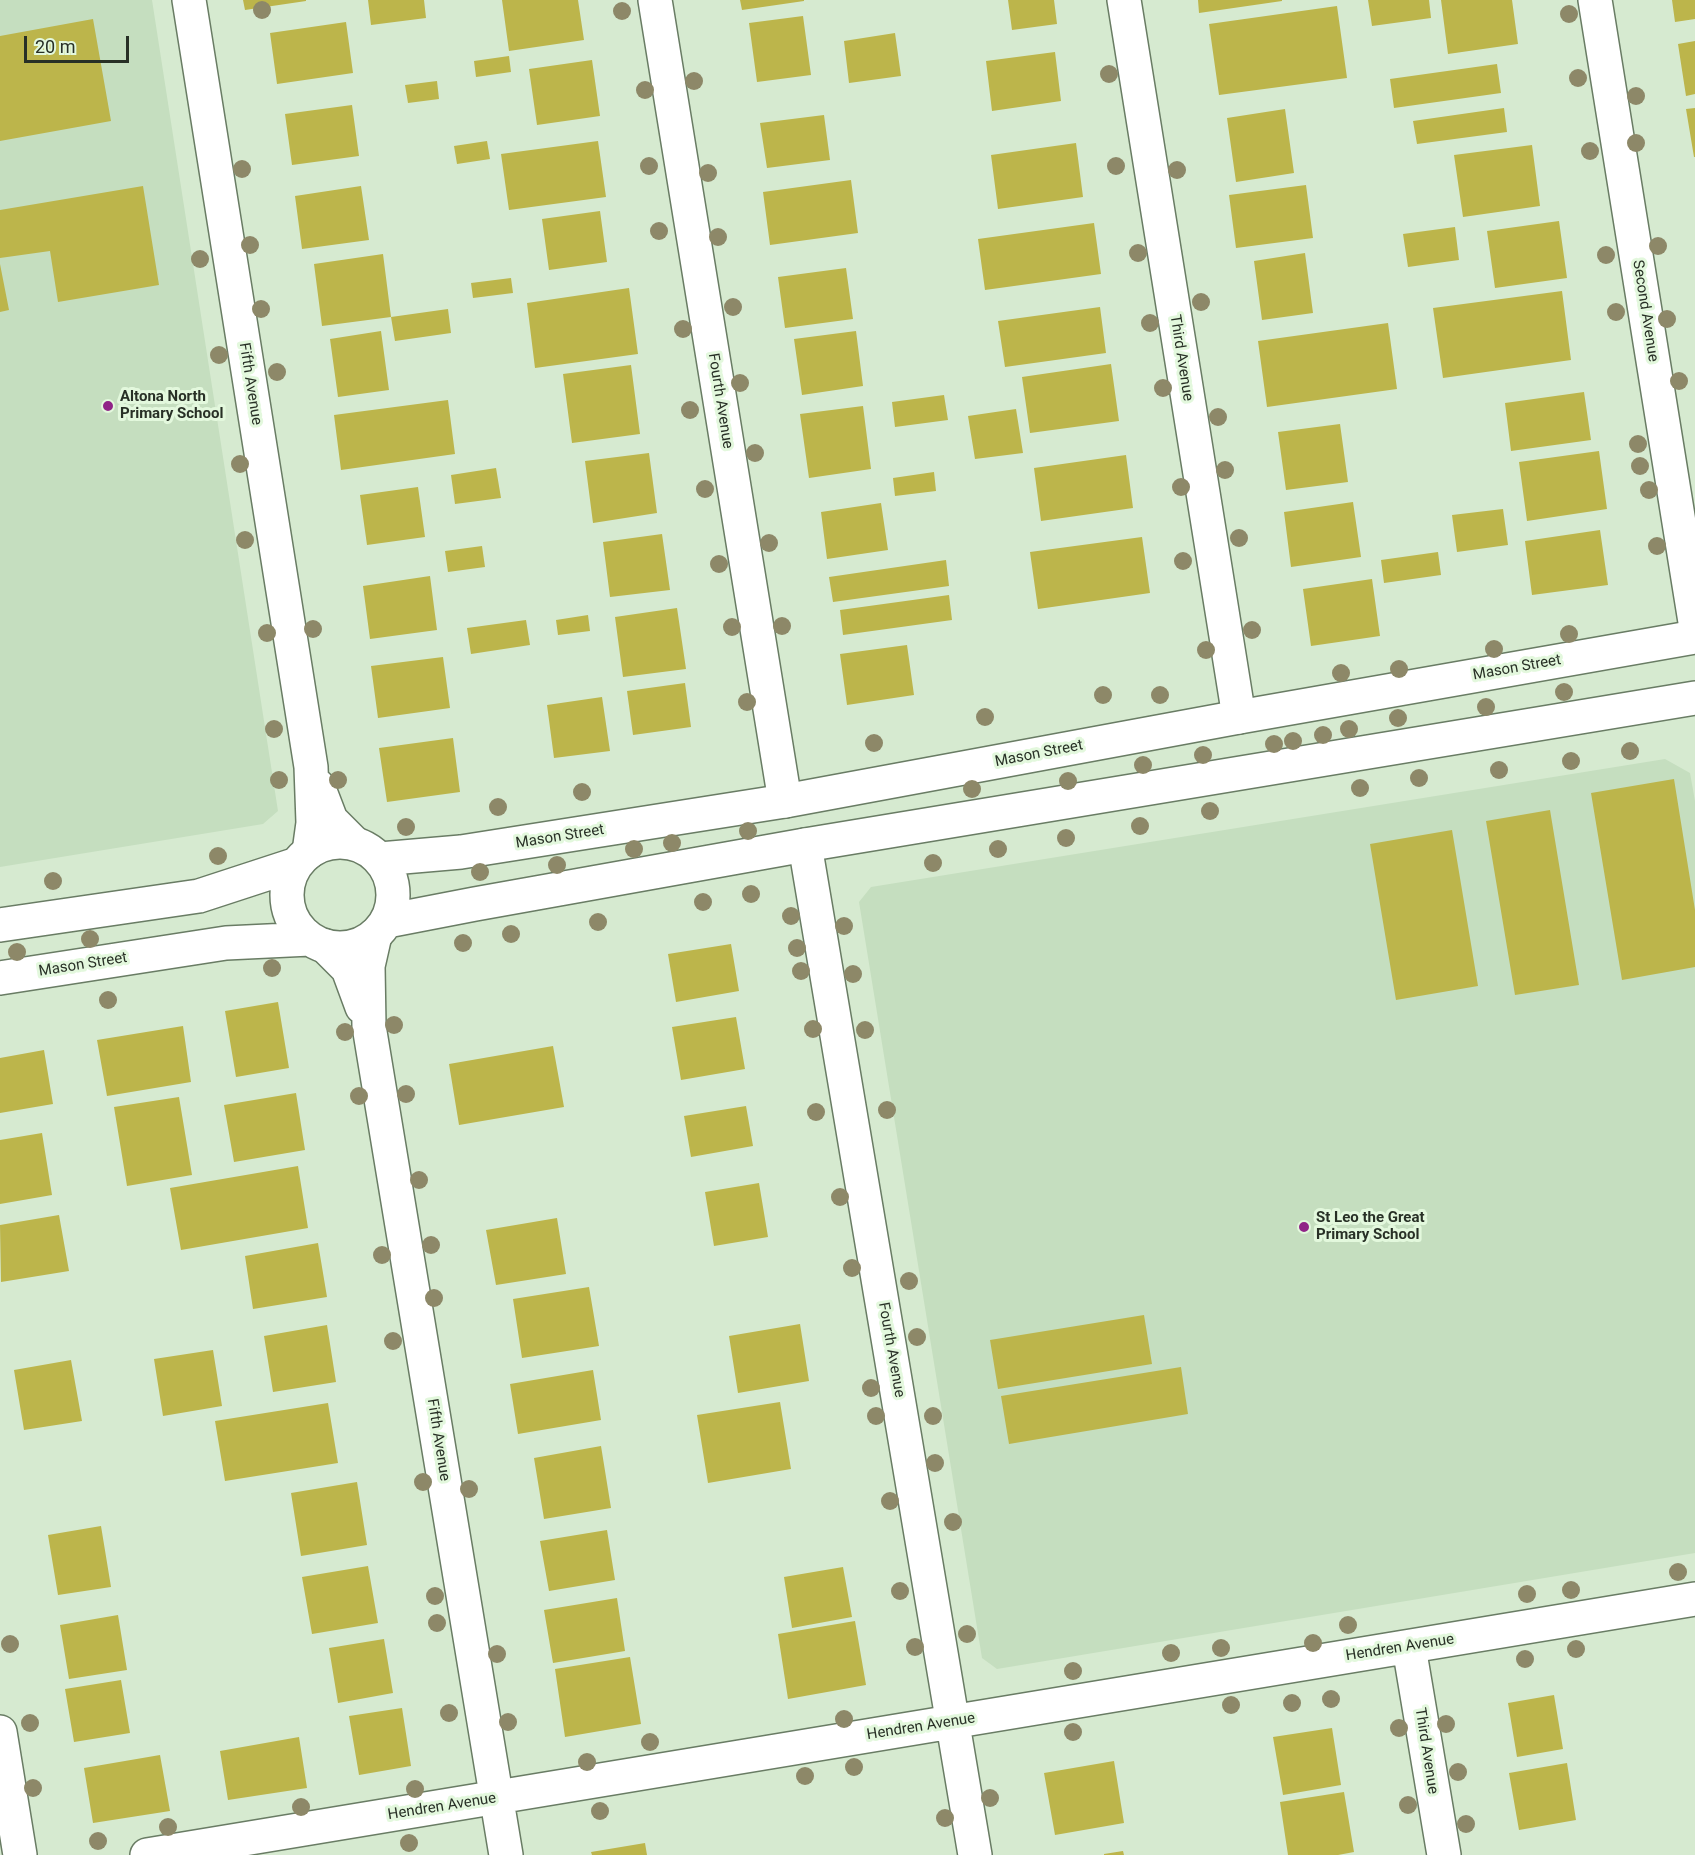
<!DOCTYPE html>
<html>
<head>
<meta charset="utf-8">
<style>
  body { margin:0 }
  #map { position:relative; width:1695px; height:1855px; overflow:hidden; background:#d6ead0; font-family:Roboto,sans-serif }
  canvas { display:block }
  .scale { position:absolute; left:24px; top:36px; width:105px; height:27px; box-sizing:border-box; border:3px solid #283026; border-top:0; padding-left:8px; font-size:18px; line-height:21px; white-space:nowrap; color:#283026; -webkit-text-stroke:4px #e3f8dd; paint-order:stroke }
</style>
</head>
<body>
<div id="map">
<canvas width="1695" height="1855"></canvas>
<div class="scale">20 m</div>
</div>
<script>
const g = document.querySelector('canvas').getContext('2d');
g.lineJoin = 'round';
function fill(path, color) {
  g.fillStyle = color;
  g.fill(path, 'evenodd');
}
function poly(rows) {
  const path = new Path2D();
  for (const r of rows) {
    if (r.length === 3) {
      path.moveTo(r[0] + r[2], r[1]);
      path.arc(r[0], r[1], r[2], 0, 2 * Math.PI);
      continue;
    }
    path.moveTo(r[0], r[1]);
    for (let i = 2; i < r.length; i += 2) path.lineTo(r[i], r[i + 1]);
  }
  return path;
}
function trace(path, color, width, dash) {
  g.strokeStyle = color;
  g.lineWidth = width;
  g.lineCap = dash ? 'butt' : 'round';
  g.setLineDash(dash || []);
  g.stroke(path);
}
function drawText(font, color, halo, rows, align = 'center') {
  g.font = font + ' Roboto,sans-serif';
  g.lineWidth = 6;
  g.setLineDash([]);
  g.textBaseline = 'middle';
  g.strokeStyle = halo;
  g.fillStyle = color;
  for (const [text, x, y, turn = 0] of rows) {
    g.save();
    g.translate(x, y);
    g.rotate((+turn || 0) * Math.PI / 180);
    g.textAlign = isNaN(turn) ? turn : align;
    if (halo) g.strokeText(text, 0, 0);
    g.fillText(text, 0, 0);
    g.restore();
  }
}
fill(poly([
  [0,0,152,0,278,811,263,824,0,867],
  [1665,759,1690,773,1695,801,1695,1553,997,1669,982,1658,859,902,871,887]
]), '#c5debf');
fill(poly([
  [243,0,306,0,306,1,245,10],
  [368,0,424,0,426,18,371,25],
  [502,0,578,0,584,40,509,51],
  [740,0,804,0,804,1,742,10],
  [1008,0,1054,0,1057,24,1012,30],
  [1198,0,1282,0,1282,1,1199,13],
  [1368,0,1429,0,1431,18,1372,26],
  [1441,0,1512,0,1518,44,1448,54],
  [1672,0,1695,0,1695,19,1675,22],
  [1337,6,1347,78,1219,95,1209,24],
  [803,16,811,75,757,82,749,23],
  [93,19,111,121,0,141,0,36],
  [346,22,353,73,277,84,270,33],
  [895,33,901,76,849,83,844,41],
  [1695,41,1695,94,1686,96,1678,44],
  [1055,52,1061,101,992,111,986,61],
  [509,56,511,72,476,77,474,61],
  [592,60,600,116,537,125,529,69],
  [1497,64,1501,93,1394,108,1390,79],
  [437,81,439,99,408,103,405,85],
  [352,105,359,156,292,165,285,114],
  [1504,108,1507,132,1417,144,1413,121],
  [1695,108,1695,157,1694,157,1686,109],
  [1285,109,1294,173,1236,182,1227,118],
  [824,115,830,160,767,168,760,123],
  [487,141,490,159,457,164,454,146],
  [598,141,606,197,509,210,501,154],
  [1076,143,1083,197,998,209,991,155],
  [1532,145,1540,206,1463,217,1454,155],
  [851,180,858,233,770,245,763,192],
  [1306,185,1313,238,1236,248,1229,195],
  [143,186,159,285,58,302,50,251,0,258,0,210],
  [361,186,369,240,302,249,295,196],
  [600,211,607,262,549,270,542,219],
  [1559,221,1567,278,1495,288,1487,231],
  [1094,223,1101,274,985,290,978,239],
  [1455,227,1459,260,1408,267,1403,234],
  [1305,253,1313,313,1262,320,1254,261],
  [383,254,391,317,322,326,314,264],
  [0,264,9,310,0,312],
  [846,268,853,319,785,328,778,277],
  [511,278,513,293,473,298,471,283],
  [629,288,638,354,535,368,527,303],
  [1562,291,1571,360,1443,378,1433,308],
  [1100,307,1106,353,1005,367,998,321],
  [448,309,451,333,395,341,391,317],
  [1388,323,1397,389,1267,407,1258,341],
  [381,331,389,390,338,397,330,339],
  [856,331,863,386,802,395,794,339],
  [1111,364,1119,421,1030,433,1022,377],
  [631,365,640,434,572,443,563,374],
  [1584,392,1591,440,1511,451,1505,403],
  [944,395,948,420,895,427,892,402],
  [448,400,455,454,341,470,334,415],
  [863,406,871,469,809,478,800,414],
  [1016,409,1023,453,975,459,968,416],
  [1340,424,1348,482,1286,490,1278,432],
  [1599,451,1607,509,1527,521,1519,462],
  [649,453,657,513,593,523,585,461],
  [1126,455,1133,508,1041,521,1034,468],
  [496,468,501,498,455,504,451,475],
  [934,472,936,491,895,496,893,478],
  [418,487,425,537,367,545,360,495],
  [1353,502,1361,557,1291,567,1284,512],
  [881,503,888,550,827,559,821,512],
  [1503,509,1508,545,1457,552,1452,515],
  [1600,530,1608,585,1532,595,1525,541],
  [662,534,670,590,610,597,603,542],
  [1142,537,1150,593,1038,609,1030,552],
  [482,546,485,567,448,572,445,551],
  [1438,552,1441,575,1384,583,1381,560],
  [946,560,949,586,833,602,829,577],
  [430,576,437,630,370,639,363,586],
  [1372,579,1380,636,1311,646,1303,589],
  [949,595,952,620,843,635,840,610],
  [677,608,686,669,623,677,615,617],
  [588,615,590,631,558,635,556,620],
  [526,620,530,645,471,654,467,628],
  [907,645,914,695,847,705,840,654],
  [443,657,450,708,378,718,371,666],
  [685,683,691,727,633,735,627,691],
  [602,697,610,751,554,758,547,705],
  [453,738,460,792,387,802,379,748],
  [1674,779,1695,910,1695,967,1622,980,1591,793],
  [1550,810,1579,985,1515,995,1486,821],
  [1452,830,1478,986,1396,1000,1370,844],
  [731,944,739,991,676,1002,668,954],
  [278,1002,289,1068,236,1077,225,1011],
  [736,1017,745,1069,681,1080,672,1027],
  [183,1026,191,1082,107,1096,97,1040],
  [553,1046,564,1107,459,1125,449,1064],
  [44,1050,53,1104,0,1113,0,1058],
  [296,1093,305,1150,234,1162,224,1105],
  [179,1097,192,1175,127,1186,114,1107],
  [746,1106,753,1146,691,1157,684,1116],
  [42,1133,52,1195,0,1204,0,1140],
  [298,1166,308,1228,181,1250,170,1188],
  [759,1183,768,1237,714,1246,705,1192],
  [59,1215,69,1271,1,1282,0,1225],
  [557,1218,566,1274,496,1285,486,1230],
  [318,1243,327,1297,253,1309,245,1256],
  [589,1287,599,1346,522,1358,513,1299],
  [1144,1315,1152,1364,998,1389,990,1340],
  [800,1324,809,1381,738,1393,729,1336],
  [327,1325,336,1382,273,1392,264,1336],
  [213,1350,222,1406,163,1416,154,1359],
  [71,1360,82,1421,24,1430,14,1370],
  [1181,1367,1188,1414,1009,1444,1001,1396],
  [593,1370,601,1420,518,1434,510,1384],
  [780,1402,791,1469,708,1483,697,1415],
  [328,1403,338,1463,225,1481,215,1421],
  [601,1446,611,1508,544,1519,534,1458],
  [357,1482,367,1545,301,1556,291,1493],
  [101,1526,111,1587,58,1595,48,1535],
  [607,1530,615,1580,549,1591,540,1541],
  [368,1566,378,1623,312,1634,302,1577],
  [843,1567,852,1617,792,1628,784,1577],
  [617,1598,625,1651,553,1663,544,1610],
  [118,1615,127,1670,69,1679,60,1625],
  [855,1621,866,1685,788,1699,778,1634],
  [384,1639,393,1693,338,1703,329,1648],
  [630,1657,641,1724,565,1737,555,1669],
  [121,1680,130,1733,74,1742,65,1689],
  [1554,1695,1563,1749,1517,1757,1508,1703],
  [402,1708,411,1766,359,1775,349,1716],
  [1332,1728,1341,1785,1283,1795,1273,1737],
  [299,1737,307,1788,228,1800,220,1751],
  [160,1755,170,1811,93,1823,84,1768],
  [1114,1761,1124,1823,1055,1835,1044,1773],
  [1567,1763,1576,1820,1519,1830,1509,1773],
  [1344,1792,1354,1852,1338,1855,1288,1855,1280,1802],
  [645,1843,647,1855,592,1855,591,1852],
  [1123,1851,1124,1855,1104,1855,1104,1854]
]), '#bcb54b');
const minor = poly([
  [189,0,311,767,313,823,309,852],
  [655,0,785,801],
  [1124,0,1239,717],
  [1595,0,1695,622],
  [318,786,331,820,354,843],
  [805,845,975,1855],
  [375,935,368,966,369,1026,506,1855],
  [325,946,348,969,362,1007],
  [1409,1647,1444,1855],
  [0,1732,20,1855],
  [147,1855,1695,1599]
]);
const tertiary = poly([
  [340,895,53],
  [380,859,461,852,785,801,1239,717,1695,637],
  [387,921,475,904,805,845,1695,698],
  [0,925,199,896,297,864],
  [0,978,226,943,310,939]
]);
trace(minor, '#697c64', 36);
trace(tertiary, '#697c64', 36);
trace(minor, '#fff', 33);
trace(tertiary, '#fff', 33);
g.fillStyle = '#8d8868';
for (const [x, y] of [
  [262,10],
  [622,11],
  [1569,14],
  [1109,74],
  [1578,78],
  [694,81],
  [645,90],
  [1636,96],
  [1636,143],
  [1590,151],
  [649,166],
  [1116,166],
  [242,169],
  [1177,170],
  [708,173],
  [659,231],
  [718,237],
  [250,245],
  [1658,246],
  [1138,253],
  [1606,255],
  [200,259],
  [1201,302],
  [733,307],
  [261,309],
  [1616,312],
  [1667,319],
  [1150,323],
  [683,329],
  [219,355],
  [277,372],
  [1679,381],
  [740,383],
  [1163,388],
  [690,410],
  [1218,417],
  [1638,444],
  [755,453],
  [240,464],
  [1640,466],
  [1225,470],
  [1181,487],
  [705,489],
  [1649,490],
  [1239,538],
  [245,540],
  [769,543],
  [1657,546],
  [1183,561],
  [719,564],
  [782,626],
  [732,627],
  [313,629],
  [1252,630],
  [267,633],
  [1569,634],
  [1494,649],
  [1206,650],
  [1399,669],
  [1341,673],
  [1564,692],
  [1103,695],
  [1160,695],
  [747,702],
  [1486,707],
  [985,717],
  [1398,718],
  [274,729],
  [1349,729],
  [1323,735],
  [1293,741],
  [874,743],
  [1274,744],
  [1630,751],
  [1203,755],
  [1571,761],
  [1143,765],
  [1499,770],
  [1419,778],
  [279,780],
  [338,780],
  [1068,781],
  [1360,788],
  [972,789],
  [582,792],
  [498,807],
  [1210,811],
  [1140,826],
  [406,827],
  [748,831],
  [1066,838],
  [672,843],
  [634,849],
  [998,849],
  [218,856],
  [933,863],
  [557,865],
  [480,872],
  [53,881],
  [751,894],
  [703,902],
  [791,916],
  [598,922],
  [844,926],
  [511,934],
  [90,939],
  [463,943],
  [797,948],
  [17,952],
  [272,968],
  [801,971],
  [853,974],
  [108,1000],
  [394,1025],
  [813,1029],
  [865,1030],
  [345,1032],
  [406,1094],
  [359,1096],
  [887,1110],
  [816,1112],
  [419,1180],
  [840,1197],
  [431,1245],
  [382,1255],
  [852,1268],
  [909,1281],
  [434,1298],
  [917,1337],
  [393,1341],
  [871,1388],
  [876,1416],
  [933,1416],
  [935,1463],
  [423,1482],
  [469,1489],
  [890,1501],
  [953,1522],
  [1678,1572],
  [1571,1590],
  [900,1591],
  [1527,1594],
  [435,1596],
  [437,1623],
  [1348,1625],
  [967,1634],
  [1313,1643],
  [10,1644],
  [915,1647],
  [1221,1648],
  [1576,1649],
  [1171,1653],
  [497,1654],
  [1525,1659],
  [1073,1671],
  [1331,1699],
  [1292,1703],
  [1231,1705],
  [449,1713],
  [844,1719],
  [508,1722],
  [30,1723],
  [1446,1724],
  [1399,1728],
  [1073,1732],
  [650,1742],
  [587,1762],
  [854,1767],
  [1458,1772],
  [805,1776],
  [33,1788],
  [415,1789],
  [990,1798],
  [1408,1805],
  [301,1807],
  [600,1811],
  [945,1818],
  [1466,1824],
  [168,1827],
  [98,1841],
  [409,1843]
]) {
  g.beginPath();
  g.arc(x, y, 9, 0, 2 * Math.PI);
  g.fill();
}
for (const [x, y, r, color] of [
  [108,406,6,"#902487"],
  [1304,1227,6,"#902487"]
]) {
  const dot = new Path2D();
  dot.arc(x, y, r, 0, 2 * Math.PI);
  g.fillStyle = color;
  g.fill(dot);
  trace(dot, '#e3f8dd', 2);
}
drawText('15px', '#283026', '#e3f8dd', [
  ["Second Avenue",1645,311,81],
  ["Third Avenue",1181,358,81],
  ["Fifth Avenue",250,384,81],
  ["Fourth Avenue",720,401,81],
  ["Mason Street",1517,668,-10],
  ["Mason Street",1039,754,-11],
  ["Mason Street",560,837,-9],
  ["Mason Street",83,965,-9],
  ["Fourth Avenue",891,1350,80],
  ["Fifth Avenue",438,1440,81],
  ["Hendren Avenue",1400,1648,-9],
  ["Hendren Avenue",921,1727,-9],
  ["Third Avenue",1426,1751,81],
  ["Hendren Avenue",442,1807,-9]
]);
drawText('bold 15px', '#283026', '#e3f8dd', [
  ["Altona North",120,397],
  ["Primary School",120,414],
  ["St Leo the Great",1316,1218],
  ["Primary School",1316,1235]
], 'left');
</script>
</body>
</html>
